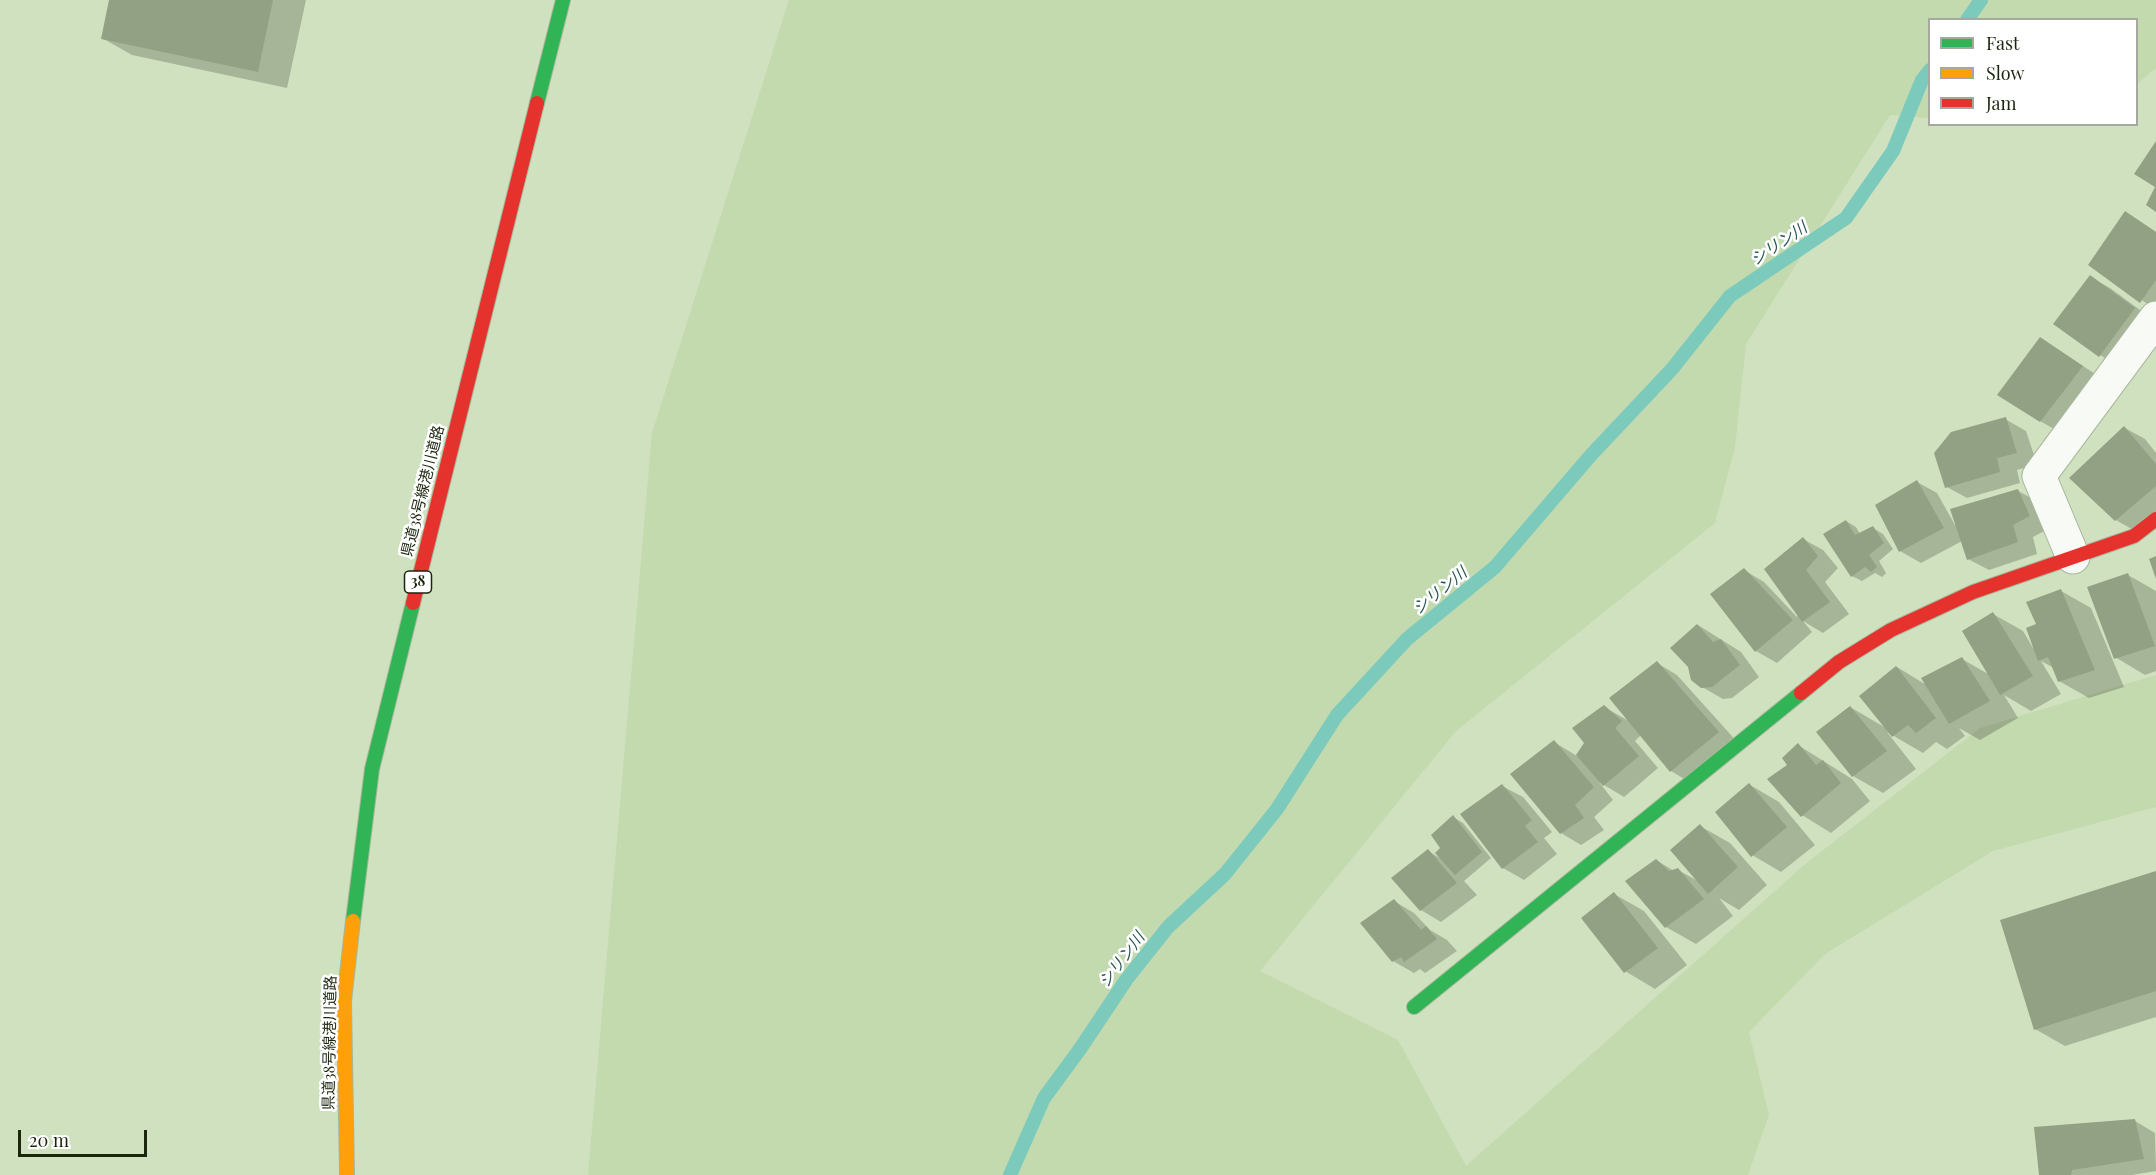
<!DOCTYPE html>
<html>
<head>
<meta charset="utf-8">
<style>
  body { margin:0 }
  #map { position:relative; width:2156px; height:1175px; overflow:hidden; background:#d0e1bf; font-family:"Playfair Display",serif }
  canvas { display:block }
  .legend { position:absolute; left:1928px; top:18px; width:210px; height:108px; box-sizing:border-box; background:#fff; border:2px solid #a4a89f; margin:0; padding:8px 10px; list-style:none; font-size:18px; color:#1b260f }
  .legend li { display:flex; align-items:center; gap:12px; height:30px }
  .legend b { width:30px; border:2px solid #a4a89f }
  .scale { position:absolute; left:18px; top:1130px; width:129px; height:27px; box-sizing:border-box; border:3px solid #1b260f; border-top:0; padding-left:8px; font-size:18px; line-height:21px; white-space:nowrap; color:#1b260f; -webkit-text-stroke:4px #fff; paint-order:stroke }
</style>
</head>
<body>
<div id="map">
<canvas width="2156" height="1175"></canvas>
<ul class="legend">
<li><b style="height:8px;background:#30b455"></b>Fast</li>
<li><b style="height:8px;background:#ff9f0a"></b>Slow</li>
<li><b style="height:8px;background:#e5322d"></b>Jam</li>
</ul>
<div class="scale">20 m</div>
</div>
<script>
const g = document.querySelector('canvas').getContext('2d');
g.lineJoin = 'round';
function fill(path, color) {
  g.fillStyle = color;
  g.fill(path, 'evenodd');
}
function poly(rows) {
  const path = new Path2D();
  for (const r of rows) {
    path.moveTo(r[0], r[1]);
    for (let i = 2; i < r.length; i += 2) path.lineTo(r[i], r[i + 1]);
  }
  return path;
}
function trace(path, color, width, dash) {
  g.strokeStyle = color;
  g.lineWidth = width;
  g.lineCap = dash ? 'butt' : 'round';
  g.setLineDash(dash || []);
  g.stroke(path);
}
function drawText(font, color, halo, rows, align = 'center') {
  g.font = font + ' "Playfair Display","Noto Sans JP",serif';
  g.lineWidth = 5;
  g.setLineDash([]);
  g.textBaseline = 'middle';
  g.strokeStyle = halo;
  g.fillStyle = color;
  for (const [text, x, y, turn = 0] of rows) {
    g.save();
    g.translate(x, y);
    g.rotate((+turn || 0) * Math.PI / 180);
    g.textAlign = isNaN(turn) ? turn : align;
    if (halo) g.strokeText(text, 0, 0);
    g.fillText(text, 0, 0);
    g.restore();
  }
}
fill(poly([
  [789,0,2156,0,2156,68,2137,84,2136,20,1930,20,1929,118,1890,115,1746,344,1735,447,1715,523,1456,731,1260,971,1398,1040,1466,1166,1804,865,1980,728,2156,675,2156,807,1993,851,1825,954,1749,1032,1769,1115,1748,1175,588,1175,652,433]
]), '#c3d9ae');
fill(poly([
  [110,0,306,0,287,88,132,55,102,38],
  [2125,213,2156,232,2156,310,2090,264],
  [2090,277,2110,288,2155,321,2120,367,2100,355],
  [2060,351,2103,379,2061,433,2040,421],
  [2005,419,2026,431,2037,464,2017,470,2020,483,1967,498,1947,487],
  [2125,428,2145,439,2156,453,2156,515,2137,532,2116,520],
  [1917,482,1937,493,1955,525,2018,491,2039,502,2050,528,2033,537,2037,554,1989,570,1968,559,1962,541,1921,563,1900,551],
  [1846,521,1856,527,1860,534,1873,528,1883,534,1893,549,1879,561,1886,573,1882,577,1875,573,1862,581,1852,576],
  [1803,539,1823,550,1838,568,1825,582,1849,614,1823,633,1803,621,1812,632,1777,663,1756,651,1744,570,1764,582,1797,617],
  [2128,575,2156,591,2156,671,2145,675,2115,657],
  [2061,591,2091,608,2124,687,2089,698,2059,681,2054,668,2041,661,2061,694,2031,711,2004,695,2018,718,1980,740,1959,728,1965,736,1947,749,1936,742,1923,753,1887,732,1916,769,1883,793,1853,776,1818,732,1850,707,1886,728,1897,667,1928,686,1962,659,1990,675,1993,614,2023,631,2033,648,2038,624],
  [1698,625,1741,652,1759,677,1732,698,1723,699,1702,687],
  [1657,663,1677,675,1739,744,1691,783,1671,771,1641,735,1635,741,1658,768,1624,797,1599,782,1613,800,1594,817,1604,830,1581,845,1561,833,1554,742,1577,756,1604,707,1629,721],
  [1798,745,1852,779,1870,801,1831,833,1802,815,1789,765],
  [1750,785,1779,802,1815,845,1781,872,1752,855],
  [1502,786,1523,797,1552,832,1544,838,1557,854,1524,880,1503,868,1462,814],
  [1453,817,1463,823,1491,858,1464,881,1477,895,1441,922,1421,910,1428,851,1443,860,1442,848],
  [1700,826,1730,843,1767,885,1739,910,1719,898,1733,916,1696,944,1666,927,1628,881,1656,860,1674,871,1678,870,1698,881],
  [2156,873,2156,1017,2065,1046,2035,1029],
  [1614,894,1644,911,1687,965,1655,989,1625,971],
  [1394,901,1414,913,1430,930,1447,940,1457,951,1425,973,1420,969,1414,973,1393,961],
  [2135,1121,2155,1133,2156,1171,2132,1175,2040,1175]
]), '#0003');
trace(poly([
  [1967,20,1981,0],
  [1010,1175,1044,1098,1080,1049,1126,980,1168,927,1225,874,1277,809,1337,715,1407,639,1495,567,1591,455,1672,369,1730,296,1846,218,1893,151,1922,80,1930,70]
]), '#7ccabc', 14);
fill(poly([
  [109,0,273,0,258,72,101,39],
  [2156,141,2156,212,2146,205,2155,187,2134,174],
  [2125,211,2156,232,2156,280,2140,303,2088,265],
  [2090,275,2135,308,2099,357,2053,324],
  [2040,337,2083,366,2040,422,1997,395],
  [2006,417,2017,453,1997,458,2000,472,1945,488,1934,453,1951,432],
  [2124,426,2156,464,2156,486,2115,521,2069,478],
  [1917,480,1944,528,1899,552,1875,505],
  [2018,489,2030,516,2013,525,2018,542,1967,560,1950,509],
  [1846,520,1855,535,1873,526,1884,543,1869,555,1877,567,1871,572,1865,567,1851,577,1823,534],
  [1803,537,1818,556,1806,570,1830,602,1802,622,1764,569],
  [2156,556,2156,579,2149,559],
  [1744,568,1793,620,1755,652,1710,594],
  [2128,573,2155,646,2114,659,2087,587],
  [2061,589,2095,670,2058,682,2048,657,2038,661,2026,628,2036,624,2026,602],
  [1993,612,2033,676,2000,695,1962,631],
  [1697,624,1713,642,1721,639,1740,665,1712,687,1701,688,1691,680,1688,667,1670,648],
  [1962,657,1990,701,1949,724,1921,678],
  [1657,661,1719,732,1670,772,1609,698],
  [1896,666,1936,718,1916,733,1908,725,1892,737,1859,696],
  [1604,705,1622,721,1615,728,1639,756,1603,786,1576,755,1584,743,1572,728],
  [1850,706,1887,751,1852,777,1816,732],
  [1554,740,1594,787,1575,805,1584,818,1560,834,1510,774],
  [1798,743,1816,765,1823,760,1841,783,1801,817,1767,779,1787,765,1782,758],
  [1749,783,1787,827,1751,857,1715,812],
  [1502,784,1532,820,1525,826,1538,842,1502,869,1460,814],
  [1453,815,1482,852,1455,875,1435,853,1440,848,1431,835],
  [1700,824,1738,867,1708,894,1670,850],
  [1428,849,1457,883,1420,911,1391,878],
  [1656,859,1669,871,1678,868,1704,899,1665,928,1625,881],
  [2156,871,2156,991,2034,1030,2000,920],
  [1614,892,1658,948,1624,973,1581,918],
  [1394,899,1421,930,1426,926,1437,939,1404,962,1401,957,1392,962,1360,923],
  [2135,1119,2144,1159,2072,1170,2071,1175,2039,1175,2034,1127]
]), '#92a084');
const street = poly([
  [2073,557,2039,476,2156,318]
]);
const fast = poly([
  [537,103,563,0],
  [353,921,372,769,413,603],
  [1414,1007,1801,693]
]);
const slow = poly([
  [347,1175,344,1001,353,921]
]);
const jam = poly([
  [413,603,537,103],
  [1801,693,1839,662,1891,630,1973,592,2134,536,2156,519]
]);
trace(street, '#a8b69b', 35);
trace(fast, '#a8b69b', 16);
trace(slow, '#a8b69b', 16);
trace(jam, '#a8b69b', 16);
trace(street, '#f8faf5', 33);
trace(fast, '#30b455', 14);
trace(slow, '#ff9f0a', 14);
trace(jam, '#e5322d', 14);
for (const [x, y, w] of [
  [418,582,27]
]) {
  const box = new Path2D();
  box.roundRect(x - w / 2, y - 11, w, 22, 4.5);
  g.fillStyle = '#fff';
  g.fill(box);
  trace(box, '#1b260f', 1.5);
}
drawText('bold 14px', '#1b260f', null, [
  ["38",418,582]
]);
drawText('15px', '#1b260f', '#fff', [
  ["県道38号線港川道路",423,491,-76],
  ["県道38号線港川道路",330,1043,-89]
]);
drawText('italic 16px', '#2a5754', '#fff', [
  ["シリン川",1779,244,-34],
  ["シリン川",1440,591,-39],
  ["シリン川",1122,960,-53]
]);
</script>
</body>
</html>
